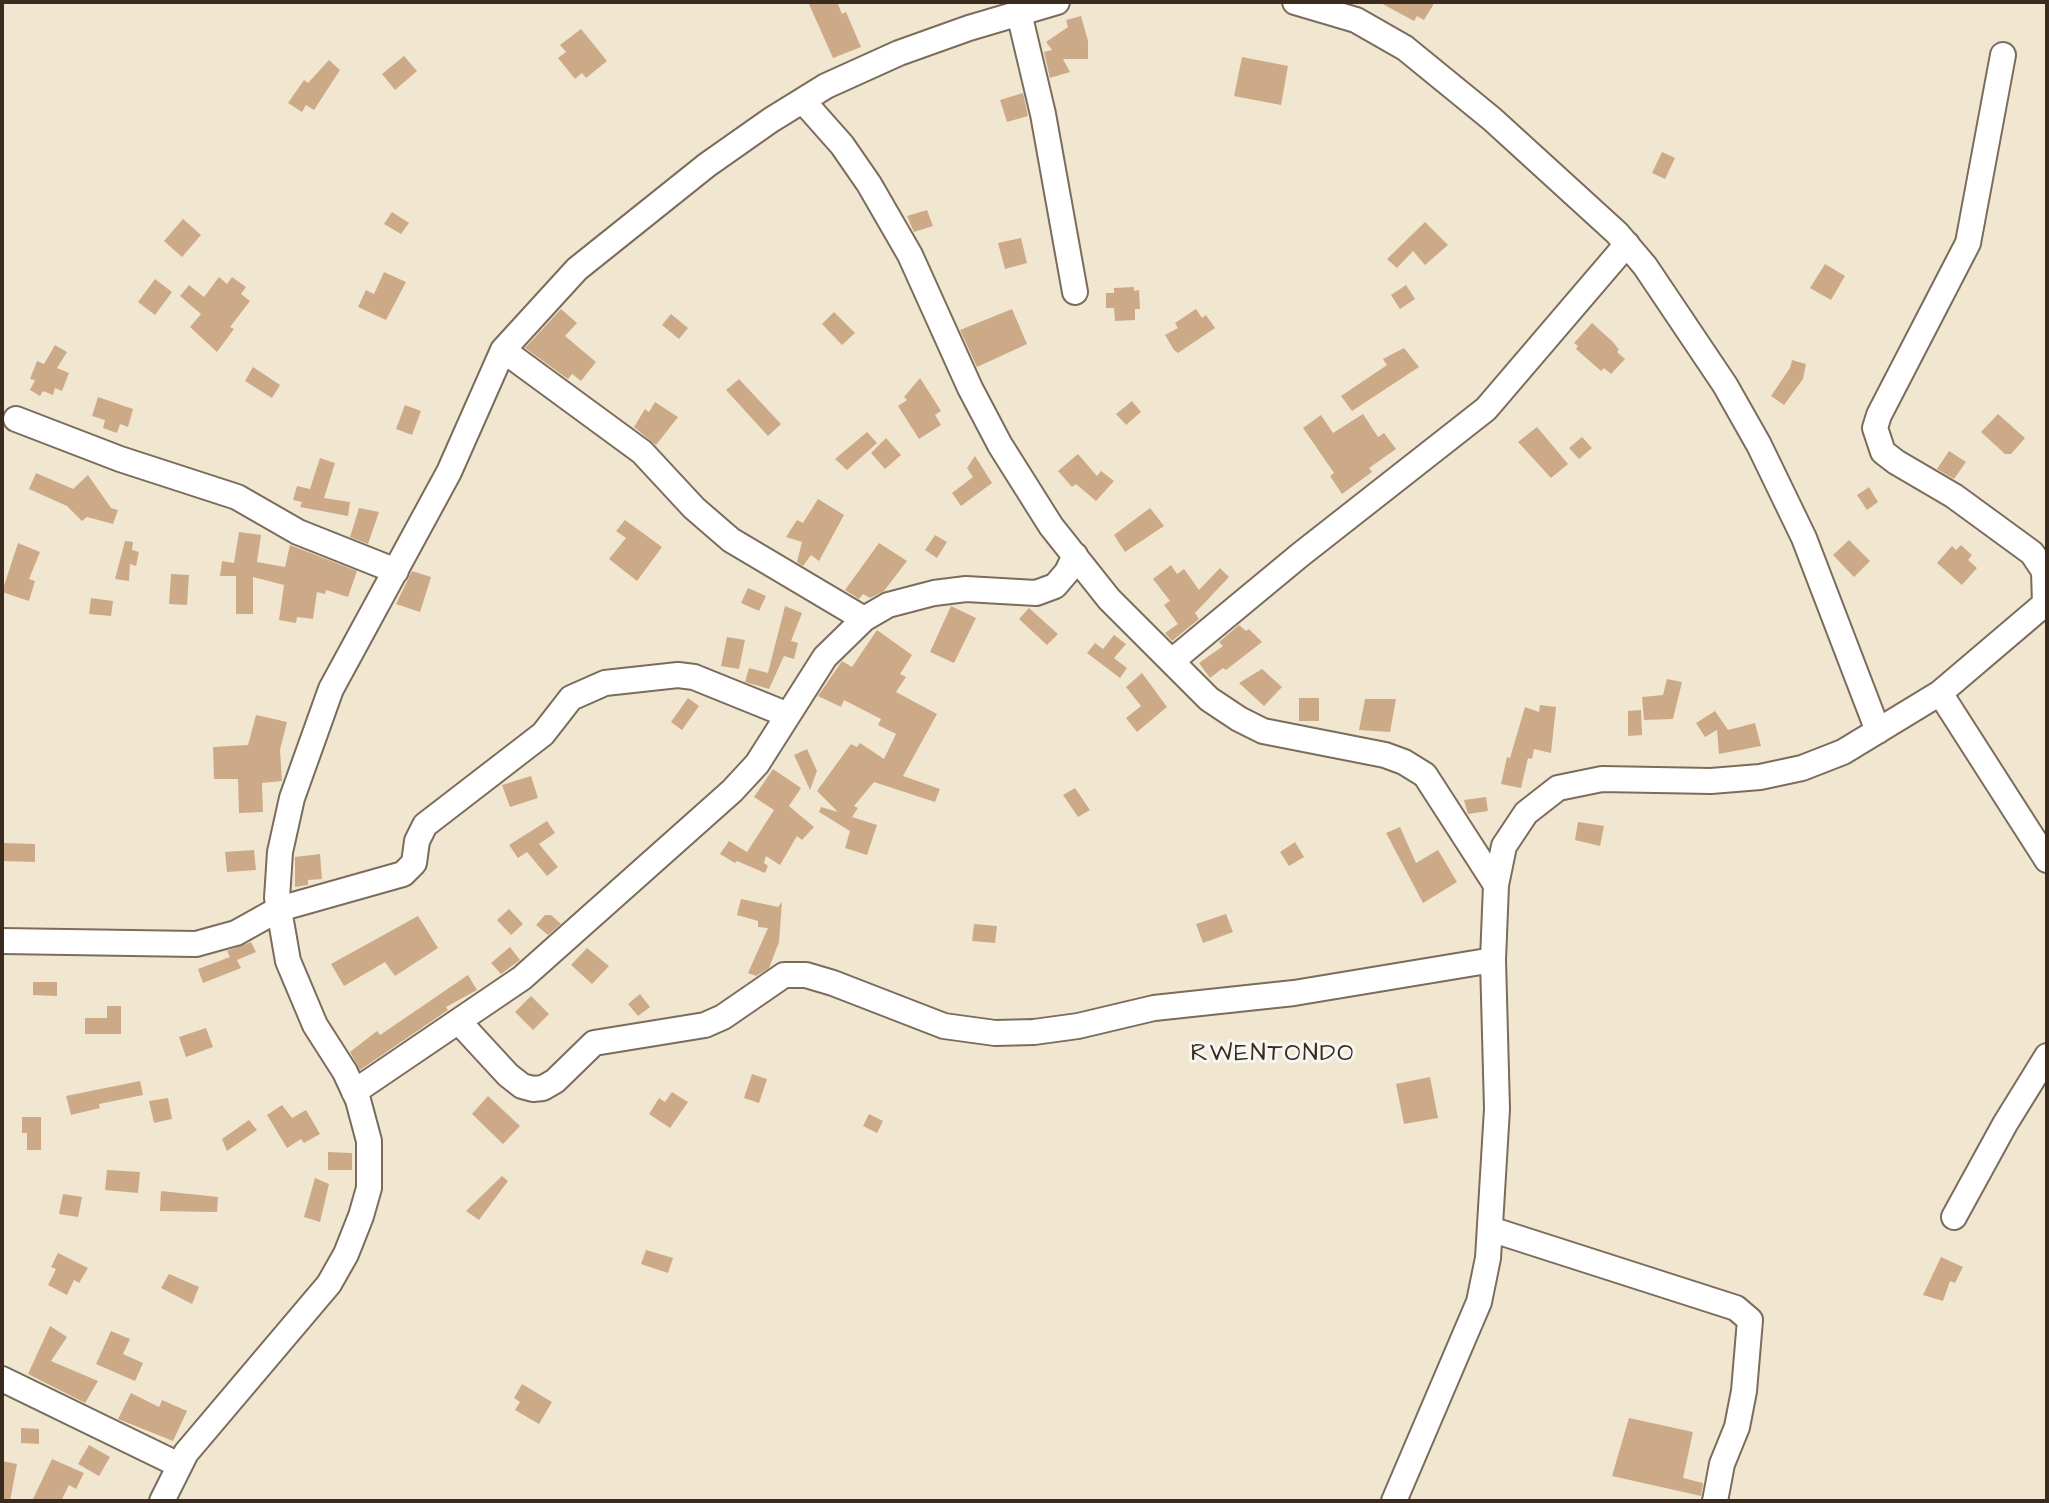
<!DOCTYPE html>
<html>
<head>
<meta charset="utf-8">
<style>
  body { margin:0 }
  #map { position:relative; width:2049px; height:1503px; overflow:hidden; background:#f1e7d0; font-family:"Architects Daughter",sans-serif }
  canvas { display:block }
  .frame { position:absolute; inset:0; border:4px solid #3b2a1e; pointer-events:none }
</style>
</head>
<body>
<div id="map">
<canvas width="2049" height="1503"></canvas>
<div class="frame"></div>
</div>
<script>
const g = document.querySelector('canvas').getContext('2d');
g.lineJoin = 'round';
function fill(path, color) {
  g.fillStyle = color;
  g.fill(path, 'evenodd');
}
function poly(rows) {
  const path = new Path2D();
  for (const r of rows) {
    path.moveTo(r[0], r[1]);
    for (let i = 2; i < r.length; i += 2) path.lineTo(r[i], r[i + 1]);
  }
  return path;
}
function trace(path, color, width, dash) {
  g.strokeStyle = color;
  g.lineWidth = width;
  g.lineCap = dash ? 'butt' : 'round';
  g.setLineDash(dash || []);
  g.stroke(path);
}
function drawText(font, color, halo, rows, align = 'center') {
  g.font = font + ' "Architects Daughter",sans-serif';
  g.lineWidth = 6;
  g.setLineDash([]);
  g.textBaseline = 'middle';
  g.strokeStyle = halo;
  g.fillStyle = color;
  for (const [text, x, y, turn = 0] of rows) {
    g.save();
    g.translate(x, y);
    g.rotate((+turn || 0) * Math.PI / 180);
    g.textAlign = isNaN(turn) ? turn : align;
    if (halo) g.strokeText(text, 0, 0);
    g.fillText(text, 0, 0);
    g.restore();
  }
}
fill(poly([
  [808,2,837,2,842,14,846,12,861,47,833,58],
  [1379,2,1435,2,1424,20,1417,16,1414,21],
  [1081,16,1088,41,1088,59,1063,59,1070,72,1050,78,1044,52,1052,50,1046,42,1068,27,1066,20],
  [581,29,607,61,586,78,582,73,575,79,558,58,566,52,560,45],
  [404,56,417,71,395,90,382,74],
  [1242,57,1288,66,1281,105,1234,96],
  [329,60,340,70,314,110,306,105,302,112,288,103,304,80,308,83],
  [1023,93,1028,116,1007,122,1000,100],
  [1662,152,1675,158,1665,179,1652,173],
  [927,210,933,226,914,232,907,216],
  [392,212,409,223,401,234,384,224],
  [183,219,201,235,182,257,164,241],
  [1425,222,1448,245,1425,265,1413,251,1397,268,1387,259],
  [1021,238,1027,263,1005,269,998,243],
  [1825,264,1845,276,1831,300,1810,288],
  [384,272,406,282,386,320,358,307,366,290,374,294],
  [219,277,227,284,232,277,246,287,241,294,250,301,230,327,234,329,217,352,190,327,201,314,180,296,189,285,204,297],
  [155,279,172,292,155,315,138,302],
  [1406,285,1415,299,1400,309,1391,295],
  [1134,287,1134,291,1139,290,1140,309,1135,309,1135,320,1115,321,1114,308,1106,308,1106,293,1114,293,1114,288],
  [561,309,577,323,565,336,596,362,581,381,572,374,568,379,525,348],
  [1012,309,1027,344,977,367,960,330],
  [1196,309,1202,318,1206,315,1215,328,1178,353,1174,350,1165,335,1178,328,1175,323],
  [834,312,855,333,842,345,822,324],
  [671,314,688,328,679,339,662,325],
  [1592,323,1613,342,1619,350,1617,352,1625,359,1611,374,1604,368,1601,371,1576,349,1578,346,1574,343],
  [55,345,67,352,57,368,69,373,62,391,55,388,53,395,43,391,40,396,30,390,35,380,30,379,37,361,44,364],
  [1404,348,1419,367,1352,411,1341,396,1387,365,1383,359],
  [1792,360,1806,364,1803,379,1784,405,1771,396,1790,368],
  [253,367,280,385,272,398,245,381],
  [920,378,941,411,935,415,941,425,919,439,898,406,907,400,904,397],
  [739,379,781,424,768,436,726,390],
  [98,397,133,409,128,427,120,424,117,433,103,428,105,420,92,416],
  [1132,401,1141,412,1126,425,1116,414],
  [655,402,678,417,656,445,634,427,645,409,649,412],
  [405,405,421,411,412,435,396,429],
  [1363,414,1378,437,1384,433,1396,449,1369,468,1372,472,1342,494,1330,476,1334,473,1303,428,1321,415,1333,433],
  [1998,414,2025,438,2011,454,2005,454,1981,432],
  [1537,427,1568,464,1551,478,1518,442],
  [867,432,877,443,847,470,835,459],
  [1582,437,1592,448,1579,459,1569,448],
  [886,438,901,455,885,469,871,453],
  [1949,451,1966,462,1954,479,1937,469],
  [1078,454,1097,476,1101,471,1114,481,1096,501,1076,484,1072,487,1058,471],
  [975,456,992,483,961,506,952,493,973,477,967,468],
  [320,458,335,463,324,498,350,502,348,516,300,507,302,502,293,500,297,486,310,489],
  [36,473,73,489,88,475,111,508,118,510,113,524,87,517,82,521,67,506,29,489],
  [1869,487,1878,502,1867,510,1857,495],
  [818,499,844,515,819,561,811,555,803,566,797,562,802,542,786,537,797,520,803,523],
  [359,508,379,512,368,544,350,537],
  [1150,508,1164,526,1125,552,1114,535],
  [625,520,662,547,637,581,609,559,626,538,616,531],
  [239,532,261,535,257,562,285,567,290,545,357,571,348,597,326,590,325,594,317,592,313,619,297,617,296,623,279,620,284,585,253,577,253,614,236,614,236,576,220,576,222,561,234,563],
  [935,535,947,542,937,558,925,550],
  [1849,540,1870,561,1854,577,1833,555],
  [125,541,133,542,132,550,139,552,136,566,130,564,129,581,115,579],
  [18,543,40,552,29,579,35,581,29,601,2,592],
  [879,543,907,561,884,591,870,598,863,594,859,599,845,590],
  [1961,545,1972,555,1968,560,1977,568,1962,585,1937,563,1952,546,1956,550],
  [1171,565,1177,574,1184,569,1199,590,1220,568,1229,577,1195,613,1199,619,1172,641,1165,633,1178,624,1164,605,1170,601,1153,579],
  [412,571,431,577,420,612,396,604],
  [171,574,189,575,187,605,169,604],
  [748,588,766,596,759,611,741,603],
  [91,598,113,601,111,616,89,614],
  [785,606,802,613,791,641,798,643,794,659,784,656,769,689,745,682,749,668,768,673],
  [951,606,976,618,954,663,930,652],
  [1029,608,1058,634,1047,645,1019,619],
  [1239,625,1246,631,1249,629,1262,642,1226,670,1223,668,1210,678,1199,663,1223,646,1219,642],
  [877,630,912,655,900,674,906,677,896,692,937,714,903,776,940,789,935,802,874,782,854,806,858,808,852,817,877,825,867,855,845,848,850,831,819,812,821,807,838,812,817,791,851,744,857,747,860,743,884,759,896,734,878,725,881,719,844,700,841,707,818,696,842,661,852,667],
  [1114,635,1126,644,1114,658,1127,668,1120,678,1087,653,1095,643,1103,649],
  [727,637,745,640,739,669,721,666],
  [1262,669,1282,687,1264,706,1239,683],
  [1142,673,1167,707,1137,732,1126,718,1141,706,1126,687],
  [1667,679,1682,682,1673,719,1644,720,1642,697,1663,695],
  [688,698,699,706,682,730,671,722],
  [1299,698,1319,698,1319,721,1299,721],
  [1365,699,1396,699,1390,732,1359,730],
  [1540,705,1556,707,1551,753,1534,749,1532,759,1528,758,1521,788,1501,784,1507,757,1510,758,1525,707,1539,712],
  [1641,710,1642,735,1628,736,1628,711],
  [1715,711,1728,730,1755,723,1761,746,1719,754,1717,730,1705,737,1696,723],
  [256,715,287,722,280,750,282,781,262,783,263,812,239,813,238,779,214,779,213,747,248,745],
  [807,749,817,771,810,790,794,755],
  [773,769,801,788,789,806,814,827,802,840,797,836,780,865,766,856,764,863,768,866,765,873,737,861,735,863,720,854,729,841,747,852,774,810,754,797],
  [531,776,538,798,510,807,502,785],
  [1075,788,1090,810,1078,817,1063,795],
  [1486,797,1488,811,1468,814,1464,800],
  [547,821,555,833,539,844,558,867,547,876,527,852,518,858,509,845],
  [1578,822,1604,826,1600,846,1575,840],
  [1400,827,1416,863,1438,850,1457,882,1423,903,1386,833],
  [1295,842,1304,857,1289,866,1280,852],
  [2,843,35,844,35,862,2,861],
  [254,850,256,870,227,872,225,852],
  [320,854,322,879,308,880,308,885,295,887,295,857],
  [741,899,778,907,782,902,779,942,769,968,756,976,748,973,768,928,758,927,758,921,737,915],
  [509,909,523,924,511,935,497,920],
  [1226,914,1233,932,1203,943,1196,924],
  [545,915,551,915,561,924,548,935,536,925],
  [418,916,438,948,395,976,385,962,344,986,331,964],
  [974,924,997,926,995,943,972,941],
  [251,942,256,952,237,960,241,968,203,983,198,969,230,957,227,951],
  [510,947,520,960,501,974,491,963],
  [587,948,609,966,592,984,571,965],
  [468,975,477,990,446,1007,448,1010,360,1070,350,1052,377,1031,380,1035],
  [33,982,57,982,57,996,33,995],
  [640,994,650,1007,638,1016,628,1004],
  [531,996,549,1014,533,1030,515,1012],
  [107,1006,121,1006,121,1034,85,1034,85,1018,107,1018],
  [206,1028,213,1047,186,1057,179,1037],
  [752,1074,767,1079,759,1103,744,1098],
  [1430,1077,1438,1118,1404,1124,1396,1084],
  [140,1081,143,1095,99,1104,100,1108,71,1115,66,1096],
  [672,1092,688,1102,670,1128,649,1114,659,1098,665,1102],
  [488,1096,520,1126,503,1144,472,1114],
  [168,1098,172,1119,154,1123,149,1101],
  [282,1105,292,1118,306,1110,320,1134,304,1143,301,1139,287,1148,267,1115],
  [869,1114,883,1121,877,1133,863,1126],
  [22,1117,41,1117,41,1150,27,1150,27,1133,22,1133],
  [249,1120,257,1130,227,1151,222,1139],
  [328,1152,352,1153,352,1170,328,1170],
  [107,1170,140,1172,138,1193,105,1190],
  [502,1176,508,1181,479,1220,466,1211],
  [315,1178,329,1184,320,1222,304,1217],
  [161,1191,218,1197,217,1212,160,1211],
  [63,1194,82,1197,78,1217,59,1214],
  [646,1250,673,1258,668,1273,641,1264],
  [58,1253,88,1268,79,1283,74,1280,67,1295,48,1285,56,1269,51,1267],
  [1941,1257,1963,1267,1955,1283,1950,1281,1943,1301,1923,1295],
  [169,1274,199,1287,192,1304,161,1288],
  [50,1326,67,1337,51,1361,98,1381,85,1403,28,1374],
  [111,1331,130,1339,123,1354,143,1363,135,1381,96,1364],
  [522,1384,552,1402,539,1424,515,1410,520,1402,514,1398],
  [131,1393,159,1407,162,1400,187,1411,173,1441,118,1419],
  [1629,1418,1693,1432,1683,1478,1703,1483,1701,1496,1612,1476],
  [21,1428,39,1429,39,1444,21,1443],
  [89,1445,110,1457,99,1476,78,1464],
  [52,1459,84,1473,76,1489,69,1485,61,1501,32,1501],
  [2,1461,17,1464,10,1501,2,1501]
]), '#ca8');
const minor = poly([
  [1295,2,1356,20,1405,48,1492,119,1617,233,1645,266,1725,385,1759,445,1804,538,1878,731],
  [1019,13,1043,114,1075,292],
  [2003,55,1968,243,1879,415,1875,428,1883,452,1896,462,1954,496,2032,553,2044,571,2045,604],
  [803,101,842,145,869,184,910,255,970,388,1000,445,1051,526,1109,599,1209,699,1239,719,1263,731,1385,755,1404,762,1425,775,1496,885],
  [503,350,642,452,694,508,731,540,864,619],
  [16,419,120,459,237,497,298,532,396,571],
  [1172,661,1300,555,1486,409,1627,244],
  [1940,693,2047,860],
  [2,941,196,944,236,933,279,909,403,874,414,863,417,841,425,825,543,734,571,698,605,683,678,675,694,677,788,715],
  [460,1023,508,1075,522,1086,533,1089,543,1088,555,1081,594,1043,705,1025,723,1017,784,975,806,975,833,983,944,1026,995,1033,1034,1032,1078,1026,1154,1008,1294,993,1493,960],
  [354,1092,522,978,732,791,757,764,825,657,864,619,888,605,934,593,966,589,1036,593,1055,586,1067,572,1075,555],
  [1954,1217,2005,1124,2047,1056],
  [1490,1229,1736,1308,1750,1320,1744,1391,1737,1427,1722,1464,1715,1501],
  [2,1379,179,1465],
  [162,1501,186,1453,329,1284,346,1254,361,1216,369,1188,369,1141,358,1100,345,1072,315,1025,288,961,277,898,280,852,292,798,331,689,449,472,503,350,577,269,707,165,771,120,826,86,899,53,969,28,1057,2],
  [1394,1501,1479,1302,1488,1258,1497,1109,1493,960,1496,885,1504,846,1526,813,1558,788,1602,779,1711,781,1760,777,1802,768,1843,752,1940,693,2047,602]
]);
trace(minor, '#7b6c5c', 28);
trace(minor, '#fff', 24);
g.letterSpacing = '2px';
drawText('24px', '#3b2a1e', '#f6f6f2', [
  ["RWENTONDO",1273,1055]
]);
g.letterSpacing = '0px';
</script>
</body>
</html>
